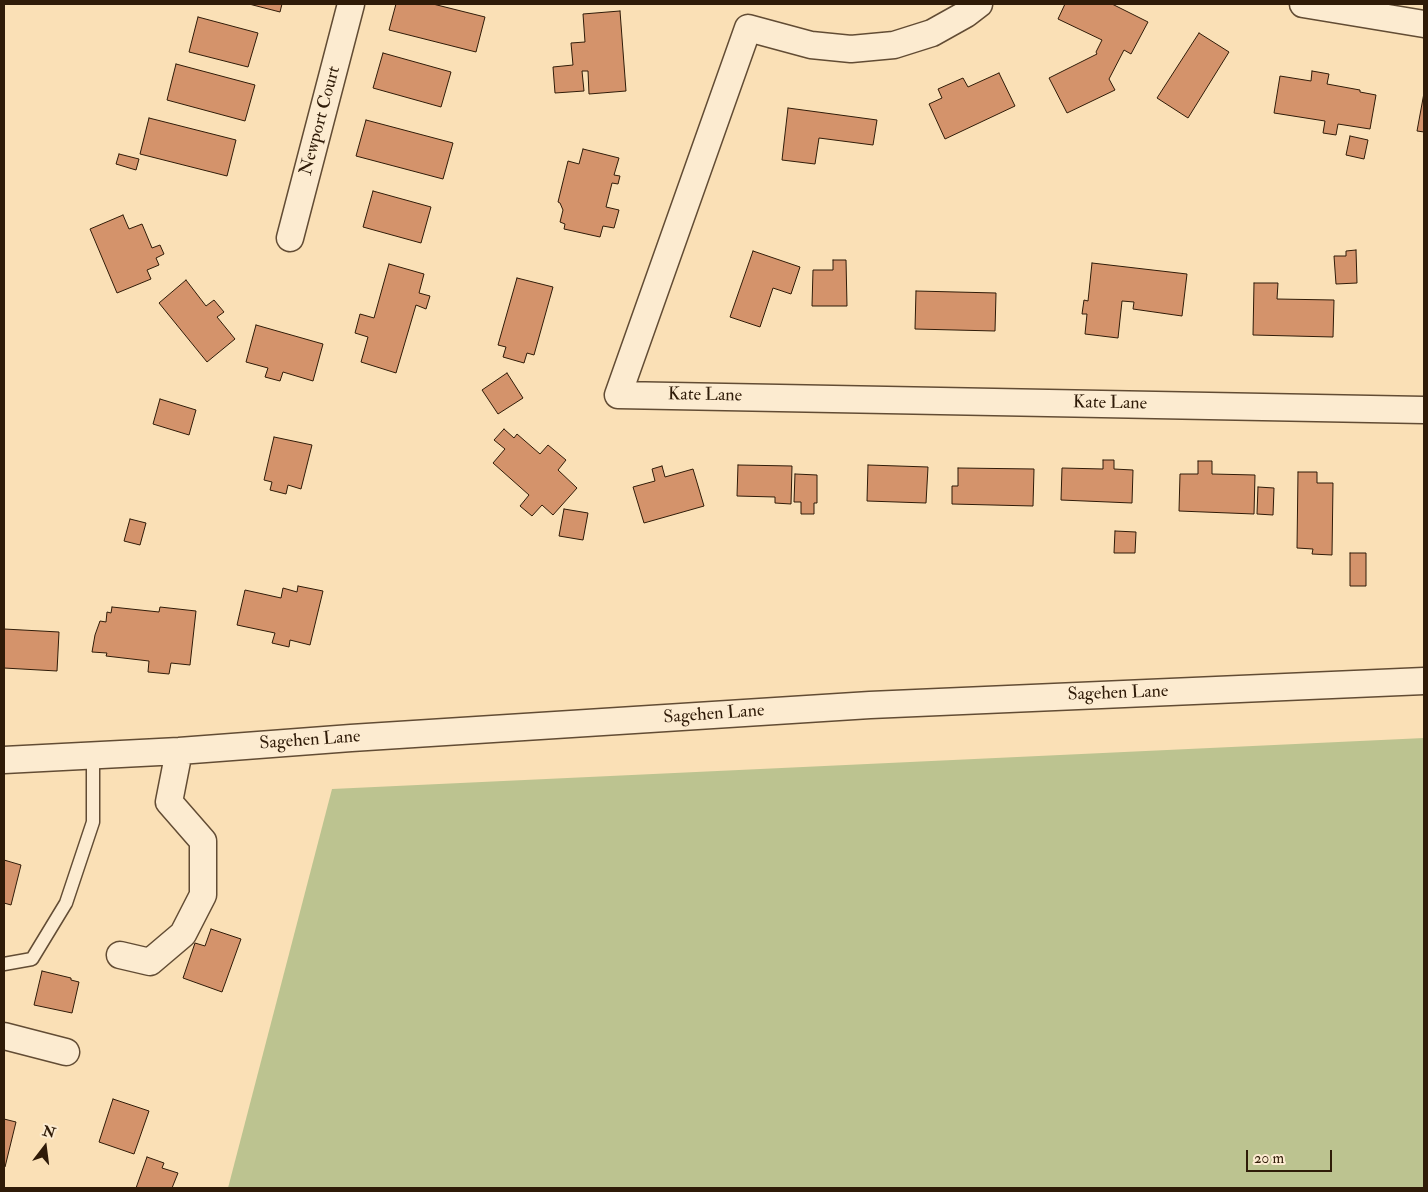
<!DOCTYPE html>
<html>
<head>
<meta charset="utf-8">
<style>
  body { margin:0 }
  #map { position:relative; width:1428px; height:1192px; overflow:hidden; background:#fae0b6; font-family:"IM FELL Double Pica",serif }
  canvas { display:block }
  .frame { position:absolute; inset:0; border:5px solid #2f1b08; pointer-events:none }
  .north { position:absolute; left:20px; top:1122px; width:50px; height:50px; -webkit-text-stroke:4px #fcebd0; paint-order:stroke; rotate:15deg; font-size:14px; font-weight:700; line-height:20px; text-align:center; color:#2f1b08 }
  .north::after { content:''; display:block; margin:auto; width:18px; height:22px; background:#2f1b08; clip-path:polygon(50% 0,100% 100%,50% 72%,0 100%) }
  .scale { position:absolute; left:1246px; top:1150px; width:86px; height:22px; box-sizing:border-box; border:2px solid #2f1b08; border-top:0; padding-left:6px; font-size:15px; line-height:18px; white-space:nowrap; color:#2f1b08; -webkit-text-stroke:4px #fcebd0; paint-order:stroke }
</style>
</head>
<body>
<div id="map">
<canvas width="1428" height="1192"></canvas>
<div class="frame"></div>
<div class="north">N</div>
<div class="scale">20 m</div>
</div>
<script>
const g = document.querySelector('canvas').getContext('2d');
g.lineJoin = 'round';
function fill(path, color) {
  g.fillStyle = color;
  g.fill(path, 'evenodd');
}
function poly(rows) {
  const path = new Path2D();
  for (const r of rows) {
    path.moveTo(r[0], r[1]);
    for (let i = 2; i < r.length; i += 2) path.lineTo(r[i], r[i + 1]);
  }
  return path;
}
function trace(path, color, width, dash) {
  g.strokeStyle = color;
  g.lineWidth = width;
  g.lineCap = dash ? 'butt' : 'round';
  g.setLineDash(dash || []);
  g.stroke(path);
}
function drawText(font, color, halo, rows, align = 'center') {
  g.font = font + ' "IM FELL Double Pica",serif';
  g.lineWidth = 5;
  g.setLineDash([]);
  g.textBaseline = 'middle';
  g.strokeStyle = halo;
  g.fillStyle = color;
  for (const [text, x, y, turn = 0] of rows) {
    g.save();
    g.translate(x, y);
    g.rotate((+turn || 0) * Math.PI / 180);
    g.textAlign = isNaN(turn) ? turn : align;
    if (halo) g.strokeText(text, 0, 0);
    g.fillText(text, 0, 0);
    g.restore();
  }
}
fill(poly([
  [1424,738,1424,1188,228,1188,332,789]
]), '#bcc390');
const building = poly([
  [249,4,282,4,280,12,249,4],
  [396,4,433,4,485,17,476,52,389,30,396,4],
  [1065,4,1112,4,1148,22,1131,54,1124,50,1109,79,1115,90,1067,113,1049,78,1097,54,1096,52,1102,40,1058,19,1065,4],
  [620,11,626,91,589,94,588,71,582,71,584,91,555,93,553,67,573,65,571,43,585,42,583,14,620,11],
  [198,17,258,33,248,67,189,52,198,17],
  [1199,33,1229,52,1188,118,1157,98,1199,33],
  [383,53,451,72,441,107,373,88,383,53],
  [176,64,255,85,245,121,167,100,176,64],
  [1312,71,1329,74,1327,84,1360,90,1360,92,1376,95,1370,129,1338,124,1336,135,1323,133,1325,121,1274,113,1280,76,1311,81,1312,71],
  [999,73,1015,106,945,139,929,104,942,98,938,89,963,78,968,87,999,73],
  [1424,93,1424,132,1417,131,1424,93],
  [788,108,877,120,873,145,819,138,815,164,782,160,788,108],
  [149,118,236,140,227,176,140,154,149,118],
  [366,120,453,143,443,179,356,156,366,120],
  [1350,136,1368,140,1364,159,1346,155,1350,136],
  [583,149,619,158,614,175,620,176,618,184,612,183,606,207,619,210,614,228,603,226,600,237,564,229,565,224,560,222,563,210,560,203,558,202,568,161,579,164,583,149],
  [119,154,139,159,136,170,116,164,119,154],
  [373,191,431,207,421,243,363,227,373,191],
  [123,215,129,229,142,224,152,248,160,245,164,254,156,258,159,265,147,270,151,279,117,293,90,229,123,215],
  [1356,250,1357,283,1336,284,1334,256,1346,256,1346,251,1356,250],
  [753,251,800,267,791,294,773,288,760,327,730,317,753,251],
  [833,260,846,260,847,306,812,306,813,270,833,270,833,260],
  [1092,263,1187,274,1182,316,1133,309,1134,302,1122,301,1118,338,1085,334,1087,314,1082,314,1084,300,1088,301,1092,263],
  [389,264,424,274,419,293,430,296,426,309,416,305,396,373,361,362,368,337,355,333,360,314,374,318,389,264],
  [517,278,553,287,534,355,527,353,524,363,503,357,506,347,498,345,517,278],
  [186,280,206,306,214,300,224,312,217,317,235,339,207,362,159,303,186,280],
  [1254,283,1278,283,1277,299,1334,300,1333,337,1253,335,1254,283],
  [916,291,996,293,995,331,915,329,916,291],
  [256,325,323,344,313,381,283,372,280,381,265,377,268,368,246,362,256,325],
  [507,373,523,398,498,414,482,390,507,373],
  [160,399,196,410,189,435,153,424,160,399],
  [504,429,514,438,517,434,540,454,548,445,566,460,558,470,577,488,553,515,542,505,532,516,520,506,529,495,493,463,505,449,494,440,504,429],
  [274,437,312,445,301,489,288,485,286,494,270,490,272,482,264,480,274,437],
  [1103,460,1114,460,1114,469,1133,470,1132,503,1061,500,1062,468,1103,469,1103,460],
  [1198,461,1212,461,1212,474,1255,475,1254,514,1179,511,1180,474,1198,474,1198,461],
  [738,465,792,466,791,504,775,503,775,497,737,496,738,465],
  [868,465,928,467,926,503,867,501,868,465],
  [662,466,665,477,693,469,704,506,644,523,633,487,655,481,652,469,662,466],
  [958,468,1034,469,1033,506,952,504,952,486,958,486,958,468],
  [1298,472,1317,472,1317,483,1333,483,1332,555,1312,554,1313,549,1297,548,1298,472],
  [795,474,817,475,817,503,814,503,814,514,801,514,801,502,794,502,795,474],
  [1258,487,1274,488,1273,515,1257,514,1258,487],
  [564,509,588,513,583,540,559,536,564,509],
  [130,519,146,523,140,545,124,541,130,519],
  [1115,531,1136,532,1135,553,1114,553,1115,531],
  [1350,553,1366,553,1366,586,1350,586,1350,553],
  [298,586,323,591,310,645,290,640,289,647,272,643,275,633,237,625,245,590,281,598,283,588,297,592,298,586],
  [112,607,159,612,160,607,196,611,190,665,171,663,169,674,148,672,149,661,106,656,107,653,92,652,95,635,100,621,106,622,107,612,111,613,112,607],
  [4,629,59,632,57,671,4,668,4,629],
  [4,860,21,865,11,905,4,903,4,860],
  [211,929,241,939,222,992,183,978,195,943,205,946,211,929],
  [42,971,71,978,71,980,79,982,72,1013,34,1005,42,971],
  [113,1099,149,1111,134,1154,99,1142,113,1099],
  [4,1119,16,1122,5,1167,4,1167,4,1119],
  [147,1157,164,1163,162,1168,178,1173,172,1188,136,1188,147,1157]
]);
fill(building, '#d4936b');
trace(building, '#2f1b08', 1);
const service = poly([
  [4,964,32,959,66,903,93,822,93,755]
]);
const minor = poly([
  [979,4,966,14,932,33,894,45,851,49,811,45,748,28,618,395,1424,410],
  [1303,4,1424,24],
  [290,238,351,4],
  [4,760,179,751,351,738,870,705,1424,681],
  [120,955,150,962,183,934,203,895,203,841,169,802,179,751],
  [4,1036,66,1052]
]);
trace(service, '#624c34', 15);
trace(minor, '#624c34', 29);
trace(service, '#fcebd0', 12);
trace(minor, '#fcebd0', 26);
drawText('18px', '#2f1b08', '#fcebd0', [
  ["Newport Court",321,121,-75],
  ["Kate Lane",705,396,1],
  ["Kate Lane",1110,404,1],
  ["Sagehen Lane",1118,694,-2],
  ["Sagehen Lane",714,715,-4],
  ["Sagehen Lane",310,741,-4]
]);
</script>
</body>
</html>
